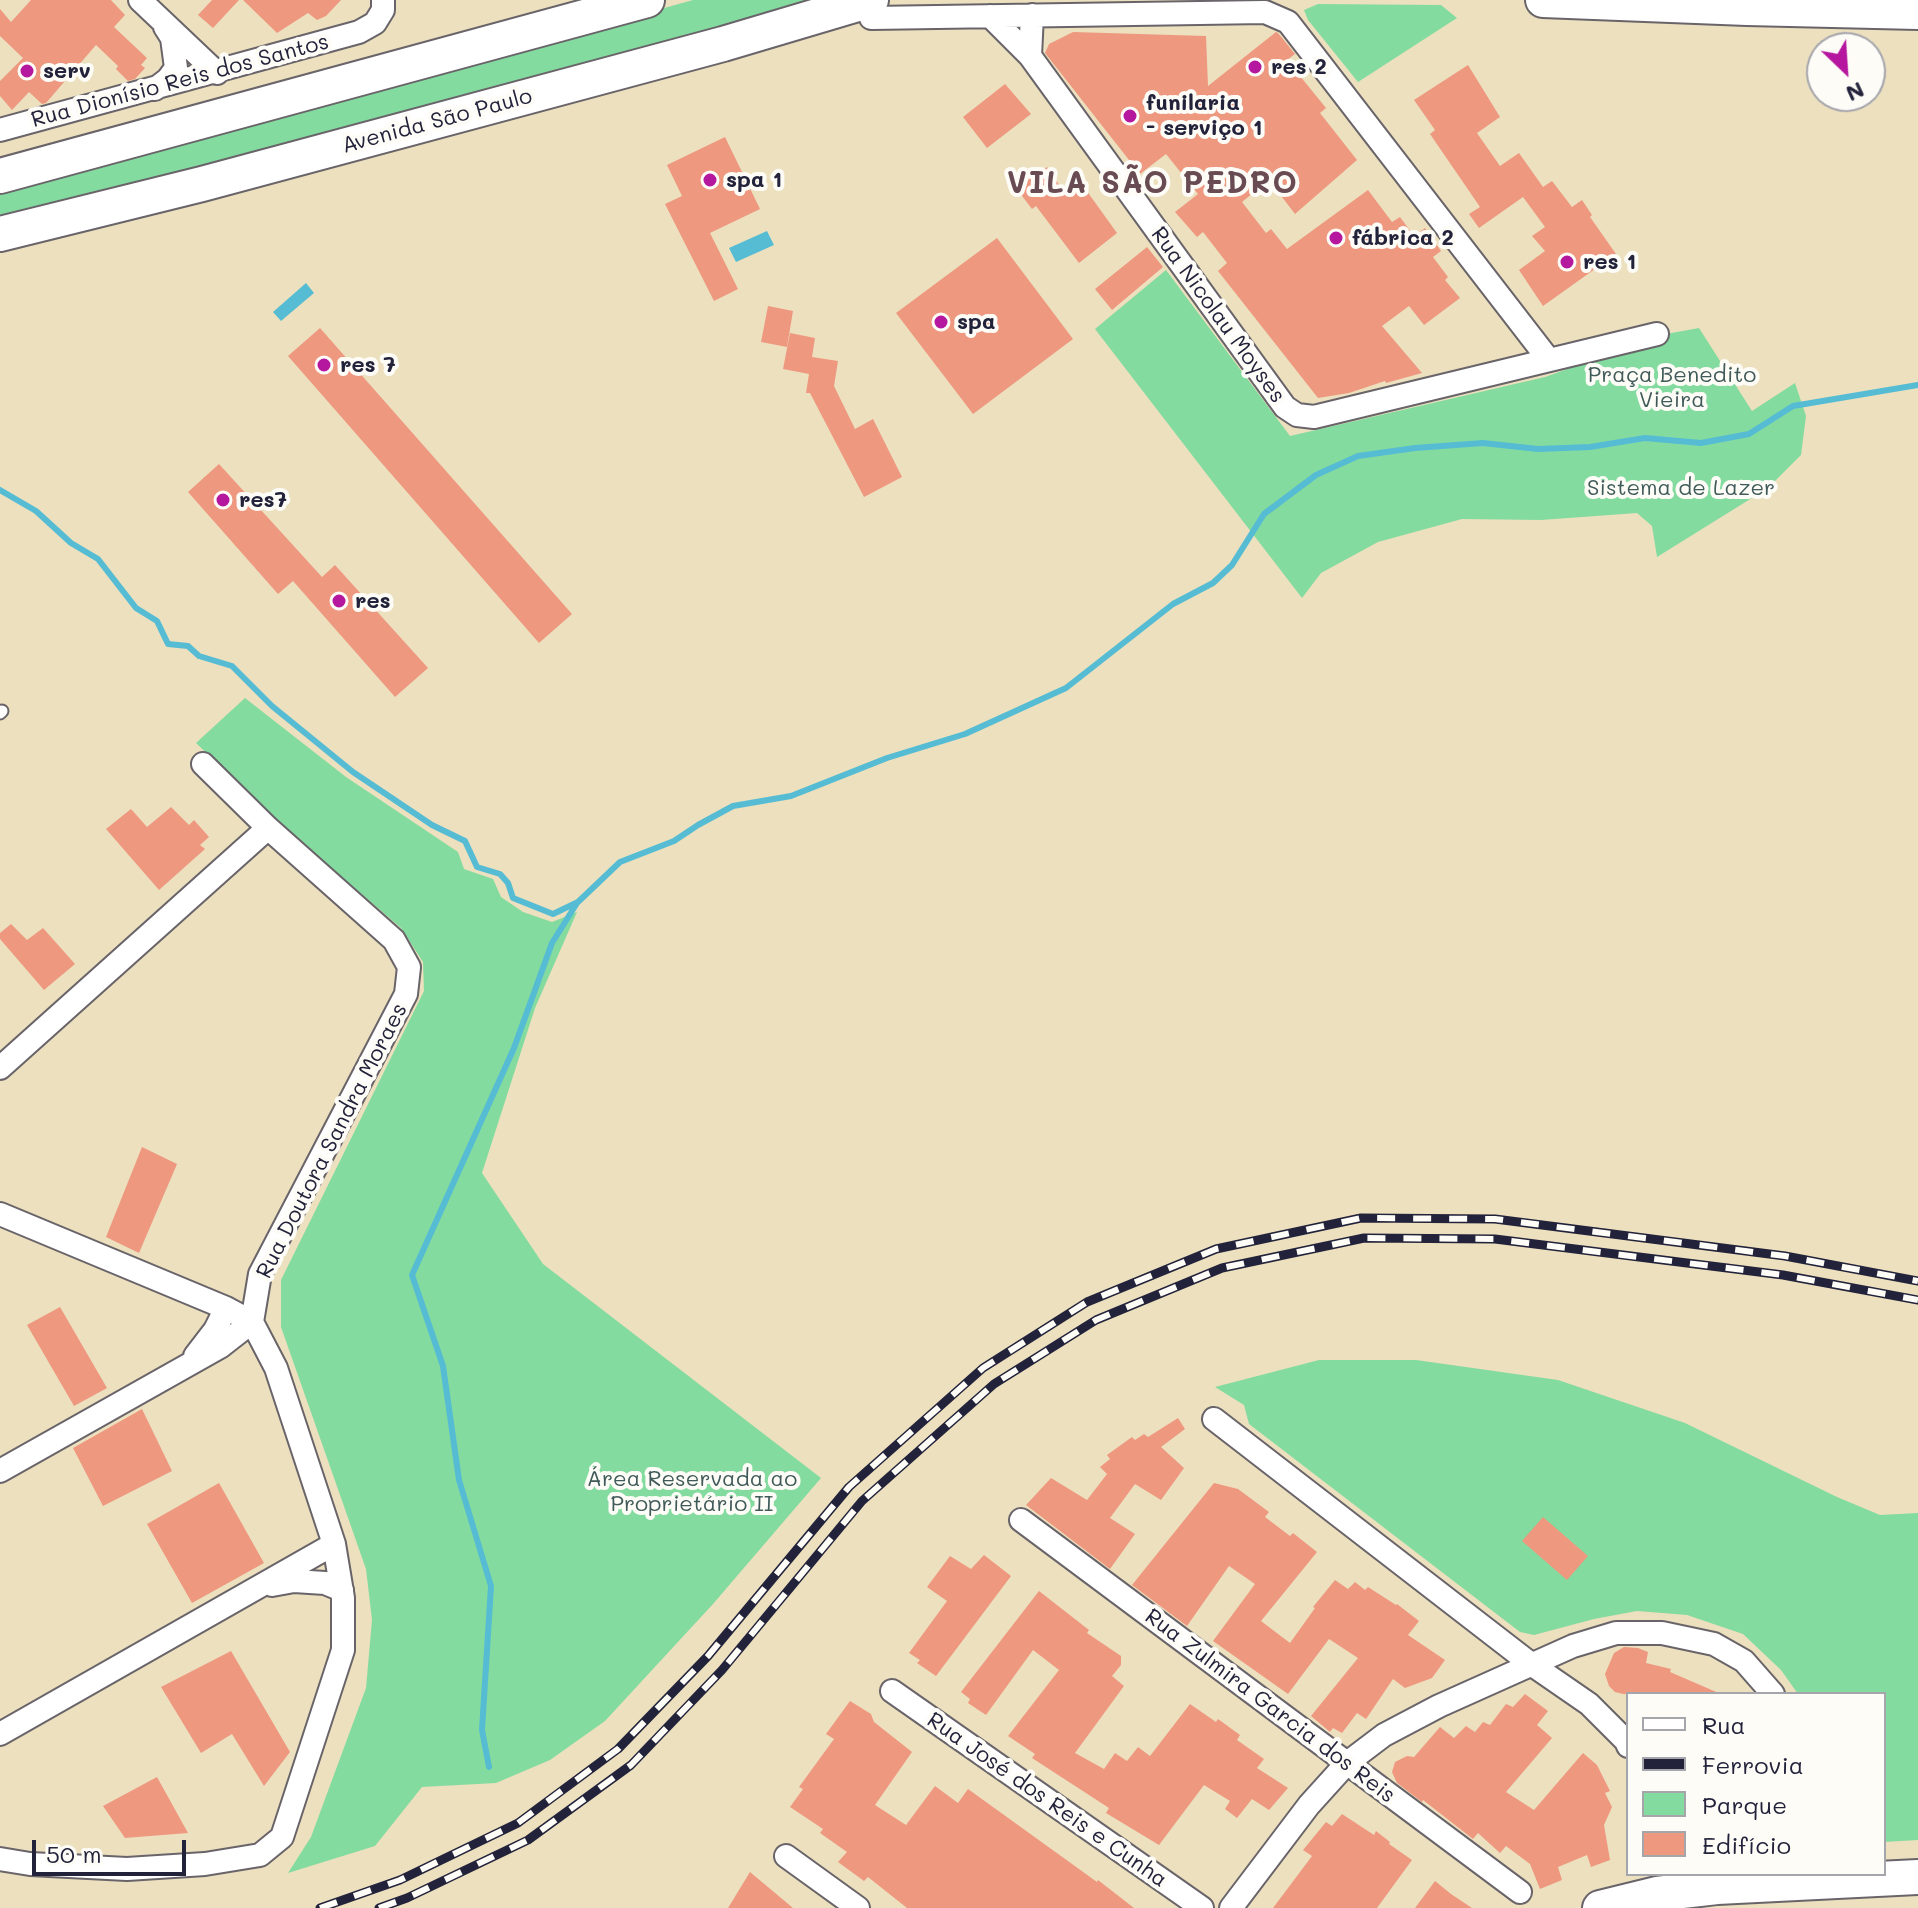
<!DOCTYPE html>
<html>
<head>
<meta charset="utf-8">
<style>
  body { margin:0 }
  #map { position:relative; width:1918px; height:1908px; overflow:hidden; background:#ece0be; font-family:Mali,sans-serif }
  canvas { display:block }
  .legend { position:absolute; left:1626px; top:1692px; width:260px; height:184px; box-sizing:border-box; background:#fdfcf7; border:2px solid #a5a5ac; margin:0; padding:10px 14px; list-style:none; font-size:24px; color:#22223b }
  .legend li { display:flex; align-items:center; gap:16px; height:40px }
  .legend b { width:40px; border:2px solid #a5a5ac }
  .north { position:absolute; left:1806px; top:32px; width:80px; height:80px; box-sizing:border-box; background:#fdfcf7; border:2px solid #a5a5ac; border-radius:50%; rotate:155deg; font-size:22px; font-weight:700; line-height:32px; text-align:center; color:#22223b }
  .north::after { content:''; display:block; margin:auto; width:28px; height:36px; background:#b5179e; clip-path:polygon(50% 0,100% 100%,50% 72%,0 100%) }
  .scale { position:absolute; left:32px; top:1840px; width:154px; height:36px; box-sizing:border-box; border:4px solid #22223b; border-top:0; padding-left:10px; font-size:24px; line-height:28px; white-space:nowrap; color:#22223b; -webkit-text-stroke:6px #fdfcf7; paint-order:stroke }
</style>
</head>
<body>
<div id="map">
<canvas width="1918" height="1908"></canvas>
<ul class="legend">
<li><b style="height:10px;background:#fff"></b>Rua</li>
<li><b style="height:10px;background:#22223b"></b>Ferrovia</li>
<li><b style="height:22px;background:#84db9f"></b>Parque</li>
<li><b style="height:22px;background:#ee9880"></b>Edifício</li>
</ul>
<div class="north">N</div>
<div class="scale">50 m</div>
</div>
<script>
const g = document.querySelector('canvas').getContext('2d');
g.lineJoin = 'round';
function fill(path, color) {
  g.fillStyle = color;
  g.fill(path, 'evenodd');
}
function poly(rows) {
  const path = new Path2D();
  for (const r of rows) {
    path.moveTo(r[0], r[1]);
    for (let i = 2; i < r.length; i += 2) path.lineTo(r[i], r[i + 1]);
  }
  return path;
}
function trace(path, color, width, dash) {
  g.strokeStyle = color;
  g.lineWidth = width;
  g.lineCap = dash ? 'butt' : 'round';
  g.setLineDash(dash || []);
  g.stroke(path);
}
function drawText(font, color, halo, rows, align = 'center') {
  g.font = font + ' Mali,sans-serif';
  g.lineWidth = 8;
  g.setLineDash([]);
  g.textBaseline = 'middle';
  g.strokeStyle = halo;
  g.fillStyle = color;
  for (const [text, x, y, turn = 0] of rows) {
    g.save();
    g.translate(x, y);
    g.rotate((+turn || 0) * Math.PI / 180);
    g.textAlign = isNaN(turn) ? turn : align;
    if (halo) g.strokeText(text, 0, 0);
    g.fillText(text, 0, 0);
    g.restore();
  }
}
fill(poly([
  [693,0,820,0,701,35,0,220,0,193],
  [1318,4,1441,5,1457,18,1358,82,1308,20,1304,10],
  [1166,270,1290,436,1545,377,1666,334,1699,328,1752,411,1795,383,1806,416,1801,455,1768,488,1657,557,1652,526,1637,513,1541,520,1462,519,1378,542,1321,573,1302,598,1095,329],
  [245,698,346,777,458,852,464,869,493,879,501,897,523,912,552,922,577,912,535,1008,482,1173,543,1264,821,1478,713,1604,605,1721,550,1760,496,1783,422,1787,375,1846,288,1873,311,1837,366,1688,372,1620,366,1569,281,1327,281,1280,424,991,423,962,401,928,281,825,196,743],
  [1319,1360,1416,1360,1558,1380,1685,1423,1837,1497,1880,1515,1918,1513,1918,1840,1884,1842,1884,1694,1798,1694,1781,1670,1743,1634,1687,1615,1637,1611,1594,1619,1534,1635,1520,1632,1249,1424,1244,1405,1215,1387]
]), '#84db9f');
fill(poly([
  [767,231,774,245,736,262,729,248],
  [306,283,314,293,281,321,273,312]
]), '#56bcd3');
trace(poly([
  [0,490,36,511,71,543,98,559,136,608,157,621,168,644,188,646,199,656,232,666,272,706,353,772,432,825,465,841,477,867,500,874,508,883,513,898,553,914,578,902,620,862,674,841,698,825,733,806,791,796,887,758,965,734,1066,688,1173,604,1213,583,1232,565,1264,514,1316,475,1358,456,1415,448,1483,443,1538,449,1590,447,1645,438,1701,443,1749,434,1793,406,1918,385],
  [489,1767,482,1730,491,1586,459,1480,443,1366,412,1275,514,1048,552,943,577,903]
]), '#56bcd3', 6);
fill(poly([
  [31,0,111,0,125,15,114,27,147,58,141,65,145,68,135,79,128,81,116,69,118,66,96,45,46,103,42,104,29,92,12,110,0,96,0,81,23,58,0,36,0,9,11,22],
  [212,0,239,0,213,28,198,15],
  [243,0,341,0,326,16,317,20,308,13,277,33],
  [1073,32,1206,36,1208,86,1276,32,1278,33,1295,54,1287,60,1326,108,1320,113,1357,160,1295,214,1269,180,1242,202,1266,233,1271,229,1287,249,1368,190,1392,222,1400,217,1414,236,1425,228,1441,251,1433,257,1448,277,1445,280,1460,298,1424,325,1409,306,1382,326,1422,373,1386,383,1385,381,1349,393,1318,398,1218,271,1227,263,1203,232,1197,237,1175,212,1198,194,1166,154,1140,174,1045,53,1049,44],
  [1468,65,1500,117,1477,133,1500,166,1519,153,1543,187,1552,181,1572,207,1582,200,1592,215,1590,217,1616,254,1543,306,1519,270,1545,251,1532,236,1545,227,1523,197,1479,228,1469,214,1480,207,1430,134,1435,130,1414,100],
  [1005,84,1031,114,987,148,963,117],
  [725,137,760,209,710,233,738,289,714,301,665,204,682,196,667,165],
  [1047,167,1066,195,1081,183,1117,233,1079,263,1036,206,1032,209,1016,188],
  [997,238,1073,339,973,414,896,313],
  [1147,247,1163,267,1112,310,1095,289],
  [768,306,793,311,787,347,761,342],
  [320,328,572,614,539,643,288,356],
  [790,333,815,338,812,357,838,361,834,386,855,429,873,419,902,477,864,497,810,393,806,393,809,374,783,369],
  [219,464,322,577,335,565,428,668,395,697,293,581,278,594,188,492],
  [171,807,189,825,194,820,209,837,200,845,205,849,159,890,106,829,131,809,147,827],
  [11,924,27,940,43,928,75,964,44,990,0,939,0,933],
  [142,1147,177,1164,139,1253,106,1237],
  [60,1307,107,1388,74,1406,27,1325],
  [142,1409,172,1471,103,1506,73,1448],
  [1178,1418,1185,1429,1161,1447,1184,1468,1161,1500,1135,1484,1110,1518,1135,1534,1110,1569,1026,1505,1051,1478,1087,1500,1107,1474,1100,1467,1110,1459,1107,1455,1132,1437,1135,1440,1144,1434,1148,1437],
  [219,1483,264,1563,192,1603,147,1524],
  [1214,1483,1238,1489,1269,1512,1265,1517,1290,1536,1293,1533,1317,1552,1261,1621,1290,1643,1315,1608,1313,1607,1335,1580,1348,1589,1355,1582,1365,1590,1368,1587,1396,1605,1397,1604,1419,1621,1408,1635,1445,1660,1432,1678,1405,1688,1393,1679,1366,1719,1357,1713,1342,1733,1333,1728,1330,1732,1311,1716,1358,1658,1329,1639,1288,1694,1213,1641,1255,1584,1229,1566,1187,1626,1132,1585],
  [1543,1517,1588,1556,1567,1580,1522,1541],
  [984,1555,1011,1576,936,1676,917,1663,920,1660,909,1653,947,1601,927,1587,950,1556,971,1569],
  [1039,1591,1089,1630,1087,1633,1121,1656,1121,1665,1112,1676,1124,1686,1075,1753,1104,1769,1115,1753,1127,1761,1138,1747,1150,1756,1190,1704,1216,1722,1218,1719,1240,1735,1237,1740,1264,1759,1257,1768,1288,1788,1269,1810,1252,1799,1237,1818,1225,1809,1230,1801,1204,1785,1159,1845,1106,1813,1109,1808,1032,1758,1035,1754,1008,1736,1059,1670,1033,1650,986,1715,968,1703,970,1699,961,1692],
  [1624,1647,1638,1648,1648,1652,1646,1663,1671,1669,1670,1672,1721,1694,1623,1694,1615,1692,1609,1686,1605,1674,1614,1653],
  [231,1651,290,1752,264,1786,232,1734,201,1753,161,1687],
  [1525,1694,1548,1711,1537,1725,1552,1738,1506,1792,1534,1810,1583,1753,1597,1765,1610,1791,1605,1793,1612,1807,1604,1825,1610,1860,1591,1867,1587,1855,1558,1867,1562,1880,1540,1889,1530,1864,1506,1846,1500,1853,1478,1833,1473,1839,1423,1800,1422,1802,1397,1783,1392,1772,1395,1762,1407,1756,1414,1757,1440,1727,1454,1738,1466,1726,1475,1732,1483,1722,1490,1725,1506,1704,1513,1707],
  [850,1701,871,1714,874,1722,912,1752,875,1805,906,1825,935,1786,958,1803,968,1789,1097,1882,1098,1880,1134,1908,907,1908,868,1877,864,1881,838,1862,847,1852,820,1833,823,1829,790,1807,803,1789,799,1787,834,1739,826,1734],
  [157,1777,188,1833,125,1838,103,1806],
  [1342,1814,1374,1835,1376,1831,1390,1842,1389,1844,1412,1860,1377,1908,1273,1908,1312,1856,1303,1850,1326,1822,1332,1826],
  [750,1872,793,1908,728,1908],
  [1435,1881,1451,1894,1472,1908,1415,1908]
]), '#ee9880');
const lane = poly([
  [0,713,2,711]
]);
const street = poly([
  [140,0,217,73],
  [990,16,1030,56,1032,15],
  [871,18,1265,12,1288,22,1549,360],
  [1030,56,1285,407,1297,415,1314,417,1657,334],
  [155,89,168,79,176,68,172,38,165,27],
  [0,130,359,32,375,23,383,10,383,0],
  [0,1068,268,828],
  [0,1214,226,1308,252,1322,220,1347,0,1471],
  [195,1356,215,1330,226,1308],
  [1214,1419,1531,1664,1589,1704,1626,1741,1628,1746],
  [1021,1520,1520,1892],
  [272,1585,294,1581,325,1583,342,1590],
  [892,1691,1202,1908],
  [0,1734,334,1544],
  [786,1856,858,1908],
  [0,1859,30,1864,127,1869,205,1864,260,1855,282,1837,343,1650,343,1598,334,1544,276,1368,252,1322,260,1274,406,994,409,967,394,940,268,828,203,764],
  [1231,1908,1309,1805,1347,1763,1384,1735,1439,1706,1573,1646,1616,1633,1662,1633,1714,1644,1744,1661,1773,1694]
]);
const primary = poly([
  [1543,0,1747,8,1918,12],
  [0,176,647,0],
  [0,234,202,184,723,44,871,0],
  [1600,1908,1657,1894,1717,1887,1918,1877]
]);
trace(lane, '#696469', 15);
trace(street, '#696469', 26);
trace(primary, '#696469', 38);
trace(lane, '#fff', 11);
trace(street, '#fff', 22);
trace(primary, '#fff', 34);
const rail = poly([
  [320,1908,400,1880,518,1823,618,1749,708,1656,849,1487,983,1368,1087,1302,1216,1249,1361,1218,1495,1219,1785,1256,1918,1281],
  [379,1908,407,1898,528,1840,631,1765,722,1670,862,1501,994,1384,1096,1320,1222,1268,1364,1238,1495,1239,1783,1275,1918,1300]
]);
trace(rail, '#22223b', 9);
trace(rail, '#fdfcf7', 6, [18]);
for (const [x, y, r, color] of [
  [1255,67,8,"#b5179e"],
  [27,71,8,"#b5179e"],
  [1130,116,8,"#b5179e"],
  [710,180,8,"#b5179e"],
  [1336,238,8,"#b5179e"],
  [1567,262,8,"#b5179e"],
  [941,322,8,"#b5179e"],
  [324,365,8,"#b5179e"],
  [223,500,8,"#b5179e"],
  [339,601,8,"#b5179e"]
]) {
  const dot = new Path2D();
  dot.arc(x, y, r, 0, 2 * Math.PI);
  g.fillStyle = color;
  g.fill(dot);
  trace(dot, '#fdfcf7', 3);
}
drawText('bold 22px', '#22223b', '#fdfcf7', [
  ["res 2",1271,67],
  ["serv",43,71],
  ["funilaria",1146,103],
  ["- serviço 1",1146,128],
  ["spa 1",726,180],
  ["fábrica 2",1352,238],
  ["res 1",1583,262],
  ["spa",957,322],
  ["res 7",340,365],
  ["res7",239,500],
  ["res",355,601]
], 'left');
drawText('22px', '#22223b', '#fdfcf7', [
  ["Rua Dionísio Reis dos Santos",180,81,-15],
  ["Avenida São Paulo",437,121,-15],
  ["Rua Nicolau Moyses",1218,315,54],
  ["Rua Doutora Sandra Moraes",332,1141,-63],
  ["Rua Zulmira Garcia dos Reis",1270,1706,37],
  ["Rua José dos Reis e Cunha",1047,1800,35]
]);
drawText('22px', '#3f5a59', '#fdfcf7', [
  ["Praça Benedito",1672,375],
  ["Vieira",1672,400],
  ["Sistema de Lazer",1681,488],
  ["Área Reservada ao",692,1479],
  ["Proprietário II",692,1504]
]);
g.letterSpacing = '2px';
drawText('bold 30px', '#694b53', '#fdfcf7', [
  ["VILA SÃO PEDRO",1153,184]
]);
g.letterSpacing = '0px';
</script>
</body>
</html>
